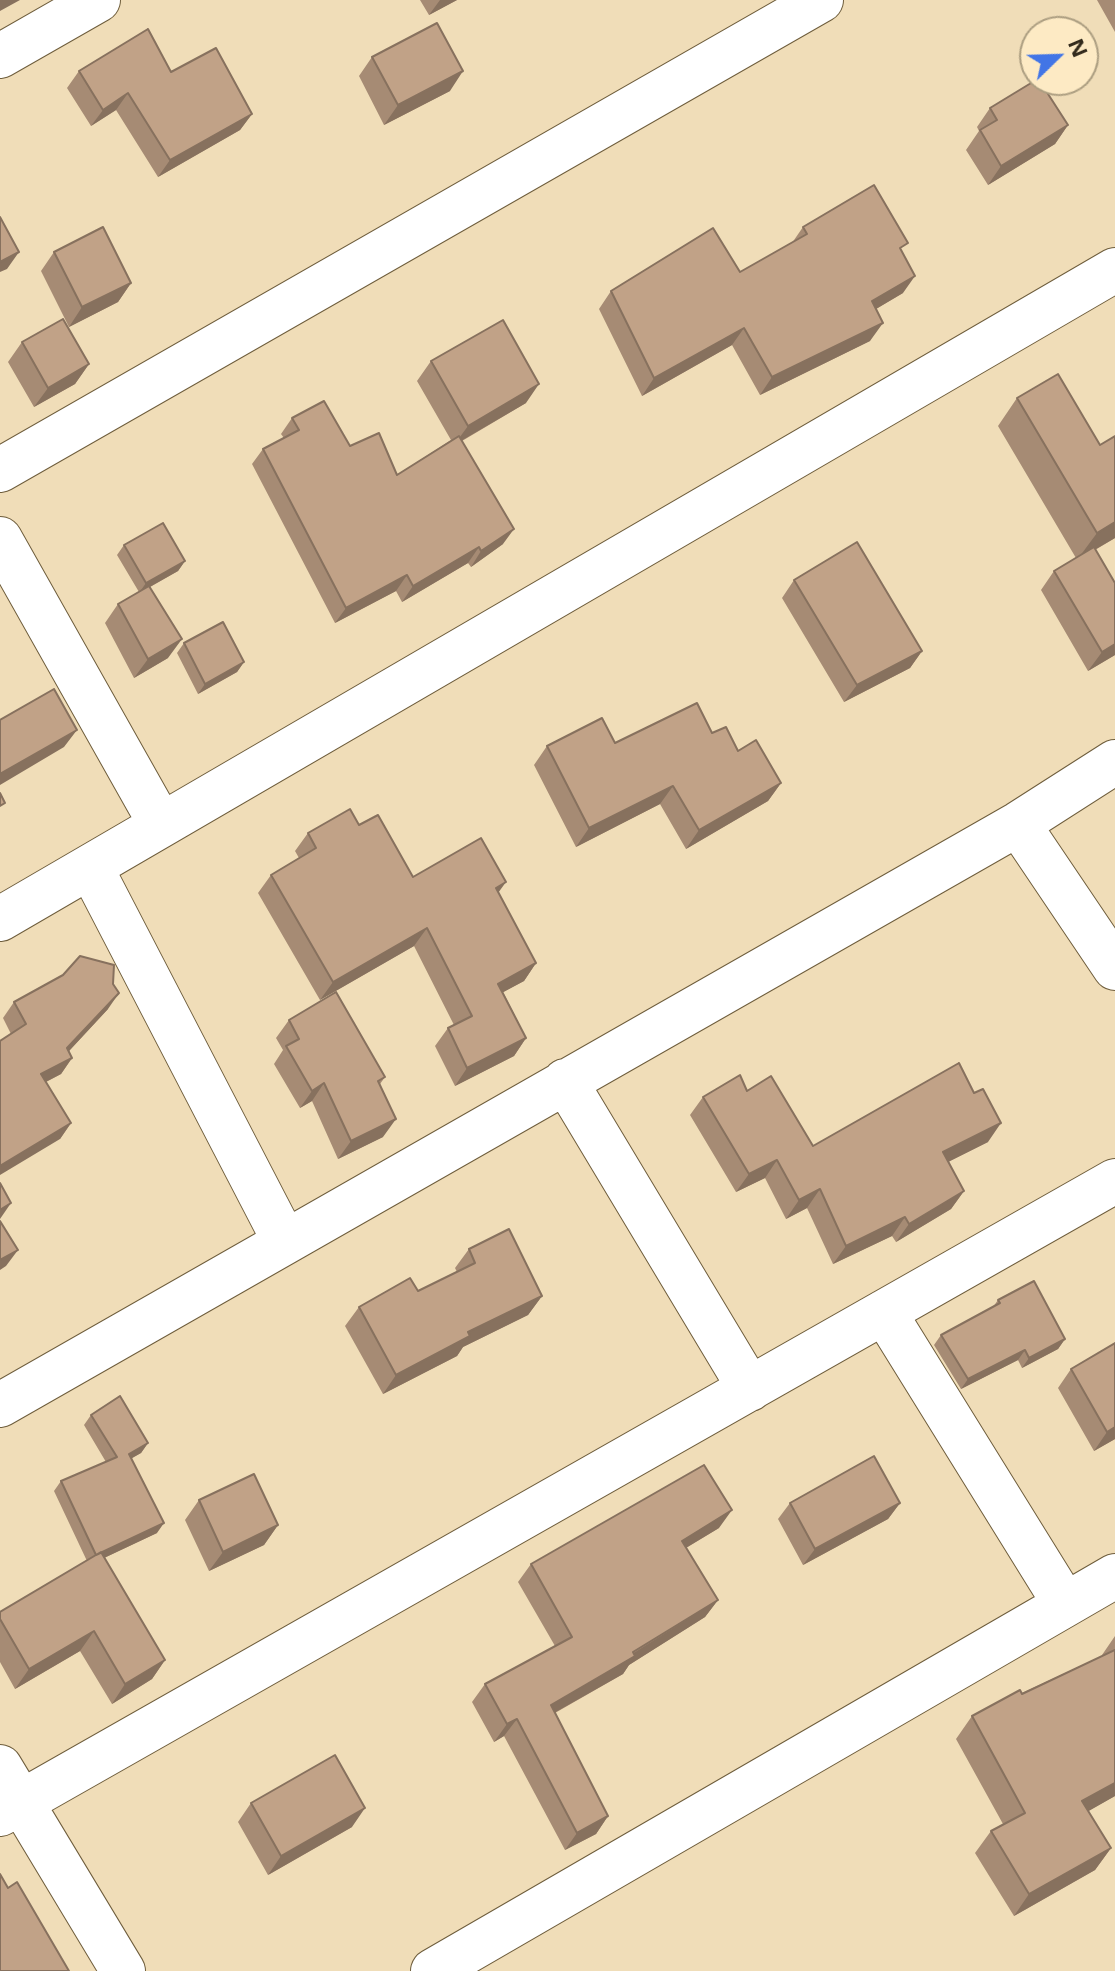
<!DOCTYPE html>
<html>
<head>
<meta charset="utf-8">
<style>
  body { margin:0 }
  #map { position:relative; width:1115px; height:1971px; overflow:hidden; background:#f0ddb8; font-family:"Open Sans",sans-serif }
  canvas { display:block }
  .north { position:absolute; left:1019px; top:16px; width:80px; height:80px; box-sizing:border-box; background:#fdeac4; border:2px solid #ac9e81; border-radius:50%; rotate:67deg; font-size:22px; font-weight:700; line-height:32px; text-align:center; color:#332b1d }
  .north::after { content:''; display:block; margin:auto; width:28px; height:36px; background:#4275e6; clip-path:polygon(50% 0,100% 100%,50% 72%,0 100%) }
</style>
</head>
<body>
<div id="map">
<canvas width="1115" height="1971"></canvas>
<div class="north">N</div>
</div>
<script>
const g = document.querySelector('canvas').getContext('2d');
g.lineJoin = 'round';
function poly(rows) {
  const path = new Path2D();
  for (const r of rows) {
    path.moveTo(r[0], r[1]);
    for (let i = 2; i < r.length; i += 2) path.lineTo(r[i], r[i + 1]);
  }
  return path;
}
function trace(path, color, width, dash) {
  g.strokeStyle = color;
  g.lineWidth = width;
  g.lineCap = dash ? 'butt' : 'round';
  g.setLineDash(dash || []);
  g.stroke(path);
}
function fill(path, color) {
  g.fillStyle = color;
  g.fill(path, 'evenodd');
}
const minor = poly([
  [0,56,98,0],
  [0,470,821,0],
  [0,539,160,823],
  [1018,824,1115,968],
  [91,868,285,1242],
  [0,919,1115,270],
  [565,1081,750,1389],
  [884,1312,1065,1604],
  [0,1405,1018,824,1115,762],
  [0,1767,123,1971],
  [0,1814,1115,1181],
  [433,1971,1115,1576]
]);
trace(minor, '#6e5d3c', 46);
trace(minor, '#fff', 44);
fill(poly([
  [420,0,457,0,429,15],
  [1097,0,1115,0,1115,32],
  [372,57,450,91,384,125,359,76],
  [79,71,171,72,252,114,240,130,158,177,116,110,91,126,67,88],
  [990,108,1068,125,1055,144,988,185,966,150,979,131,977,127],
  [803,227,902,252,903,293,876,309,870,341,760,395,732,345,642,396,599,309,611,291,740,272,792,243],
  [54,252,131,283,118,302,69,327,41,271],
  [22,342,89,364,75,384,34,407,8,362],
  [431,361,526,403,462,441,503,544,471,567,468,563,402,602,396,591,335,623,252,464,263,449,284,438,281,434,292,418,350,446,397,475,451,440,417,381],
  [1017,398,1100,445,1115,436,1115,538,1095,550,1115,655,1088,671,1041,590,1054,571,1076,558,998,426],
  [124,545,185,561,178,571,150,587,168,658,134,678,105,623,118,604,139,592,117,555],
  [794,580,922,651,910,668,844,702,782,598],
  [184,643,244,662,237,672,198,694,177,653],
  [712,733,781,783,768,801,686,849,660,804,576,847,534,765,547,746,615,743],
  [359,825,413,877,499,893,536,963,524,981,503,992,526,1038,514,1056,455,1086,435,1046,448,1028,454,1025,414,946,320,1000,258,893,271,875,299,858,295,851,308,833],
  [14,1002,108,1009,69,1051,72,1058,61,1074,46,1082,71,1123,60,1139,11,1034,3,1018],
  [289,1020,385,1077,380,1084,383,1137,338,1159,312,1101,300,1108,274,1064,283,1050,276,1038],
  [747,1091,813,1146,988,1142,948,1162,964,1191,951,1209,896,1242,892,1236,833,1264,807,1208,786,1219,765,1178,736,1192,690,1115,703,1097],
  [469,1249,542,1296,528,1315,463,1347,457,1356,383,1394,345,1326,359,1307,418,1291,457,1272,455,1268],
  [998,1300,1065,1339,1058,1349,1022,1368,1018,1360,961,1389,934,1345,941,1335,993,1307],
  [1071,1369,1115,1439,1094,1451,1058,1388],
  [91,1415,148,1443,141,1453,131,1458,157,1533,104,1558,165,1660,152,1679,112,1704,80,1651,15,1689,0,1662,0,1612,87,1561,54,1491,61,1481,106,1462,84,1425],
  [199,1500,278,1525,264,1545,209,1571,185,1520],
  [790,1503,900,1503,888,1519,803,1565,778,1519],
  [719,1528,686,1548,718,1600,705,1617,629,1665,623,1674,555,1713,608,1816,596,1834,565,1850,504,1736,494,1742,472,1702,485,1684,555,1646,518,1582,531,1564],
  [1115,1636,1115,1796,1088,1811,1111,1848,1095,1870,1014,1916,975,1853,991,1831,1003,1824,956,1739,972,1716,1102,1656,1102,1655],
  [251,1803,352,1827,268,1875,238,1822]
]), '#a68b74');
fill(poly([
  [0,0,20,0,0,11],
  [440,0,457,0,429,15],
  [463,71,450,91,384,125,398,105],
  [128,93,116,110,91,126,103,110],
  [252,114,240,130,158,177,170,160],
  [1068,125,1055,144,988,185,1001,166],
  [19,252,7,269,0,272,0,262],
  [915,276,903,293,859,319,872,301],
  [131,283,118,302,69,327,82,307],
  [883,323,870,341,760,395,772,377],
  [744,328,732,345,642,396,654,378],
  [89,364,75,384,34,407,48,388],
  [539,384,526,403,454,445,468,426],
  [1115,522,1115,538,1077,560,1097,533],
  [514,529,503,544,471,567,481,551],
  [479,547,468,563,402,602,413,586],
  [185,561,178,571,139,593,146,583],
  [407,575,396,591,335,623,346,608],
  [182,639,168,658,134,678,148,659],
  [1115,644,1115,655,1088,671,1102,652],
  [922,651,910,668,844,702,857,685],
  [244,662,237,672,198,694,205,684],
  [77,730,64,747,0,785,0,774],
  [781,783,768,801,686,849,699,830],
  [673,786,660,804,576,847,589,828],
  [506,882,493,900,496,888],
  [427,928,414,946,320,1000,333,982],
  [536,963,524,981,485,1002,498,984],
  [119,993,108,1009,56,1065,67,1048],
  [526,1038,514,1056,455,1086,467,1068],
  [72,1058,61,1074,30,1090,41,1074],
  [324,1083,312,1101,300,1108,312,1091],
  [396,1119,383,1137,338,1159,351,1141],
  [71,1123,60,1139,0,1175,0,1166],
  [1001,1123,988,1142,930,1171,943,1152],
  [777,1160,765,1178,736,1192,749,1174],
  [820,1189,807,1208,786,1219,799,1200],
  [964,1191,951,1209,896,1242,909,1224],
  [11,1203,0,1219,0,1210],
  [905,1217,892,1236,833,1264,846,1246],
  [18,1250,6,1266,0,1270,0,1260],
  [542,1296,528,1315,463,1347,457,1356,383,1394,396,1375,468,1332],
  [1065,1339,1058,1349,1022,1368,1029,1358],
  [1025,1350,1018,1360,961,1389,968,1379],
  [1115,1427,1115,1439,1094,1451,1107,1432],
  [148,1443,141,1453,122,1464,129,1454],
  [900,1503,888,1519,803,1565,815,1549],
  [732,1510,719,1528,669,1558,682,1541],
  [164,1523,157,1533,89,1565,96,1555],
  [278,1525,264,1545,209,1571,223,1552],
  [718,1600,705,1617,629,1665,623,1674,538,1722,551,1705],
  [94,1631,80,1651,15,1689,29,1669],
  [165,1660,152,1679,112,1704,125,1684],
  [517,1719,504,1736,494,1742,507,1724],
  [1115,1783,1115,1796,1066,1824,1082,1801],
  [365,1808,352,1827,268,1875,281,1856],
  [608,1816,596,1834,565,1850,577,1833],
  [1111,1848,1095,1870,1014,1916,1029,1894]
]), '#87715e');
const building = poly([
  [437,23,463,71,398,105,372,57,437,23],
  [148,29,171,72,216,48,252,114,170,160,128,93,103,110,79,71,148,29],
  [1036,80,1039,80,1068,125,1001,166,980,130,997,120,990,108,1036,80],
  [874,185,908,243,900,248,915,276,872,301,883,323,772,377,744,328,654,378,611,291,713,228,740,272,807,234,803,227,874,185],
  [0,217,19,252,0,262,0,217],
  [103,227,131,283,82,307,54,252,103,227],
  [63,319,89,364,48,388,22,342,63,319],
  [503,320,539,384,468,426,431,361,503,320],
  [1058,374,1100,445,1115,436,1115,522,1097,533,1017,398,1058,374],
  [324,401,350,446,379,433,397,475,459,436,514,529,481,551,479,547,413,586,407,575,346,608,263,449,299,430,292,418,324,401],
  [163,523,185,561,146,583,124,545,163,523],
  [857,542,922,651,857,685,794,580,857,542],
  [1094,547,1115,583,1115,644,1102,652,1054,571,1094,547],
  [149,586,182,639,148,659,118,604,149,586],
  [223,622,244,662,205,684,184,643,223,622],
  [54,689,77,730,0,774,0,720,54,689],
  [697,703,712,733,726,727,738,751,756,740,781,783,699,830,673,786,589,828,547,746,602,718,615,743,697,703],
  [0,793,5,803,0,806,0,793],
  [350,809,359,825,378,815,413,877,481,838,506,882,496,888,536,963,498,984,526,1038,467,1068,448,1028,472,1016,427,928,333,982,271,875,316,848,308,833,350,809],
  [80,956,114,965,113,984,119,993,67,1048,72,1058,41,1074,71,1123,0,1166,0,1041,26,1024,14,1002,63,975,80,956],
  [336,992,385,1077,378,1081,396,1119,351,1141,324,1083,312,1091,286,1046,299,1039,289,1020,336,992],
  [959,1063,974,1093,983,1089,1001,1123,943,1152,964,1191,909,1224,905,1217,846,1246,820,1189,799,1200,777,1160,749,1174,703,1097,740,1075,747,1091,771,1076,813,1146,959,1063],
  [0,1183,11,1203,0,1210,0,1183],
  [0,1221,18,1250,0,1260,0,1221],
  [509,1229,542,1296,468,1332,470,1336,396,1375,359,1307,410,1278,418,1291,475,1263,469,1249,509,1229],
  [1034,1281,1065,1339,1029,1358,1025,1350,968,1379,941,1335,1000,1303,998,1300,1034,1281],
  [1115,1343,1115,1427,1107,1432,1071,1369,1115,1343],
  [120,1396,148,1443,129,1454,164,1523,96,1555,61,1481,117,1457,91,1415,120,1396],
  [874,1456,900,1503,815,1549,790,1503,874,1456],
  [704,1465,732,1510,682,1541,718,1600,633,1652,635,1656,551,1705,608,1816,577,1833,517,1719,507,1724,485,1684,572,1637,531,1564,704,1465],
  [254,1474,278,1525,223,1552,199,1500,254,1474],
  [101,1552,165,1660,125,1684,94,1631,29,1669,0,1619,0,1612,101,1552],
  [1115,1650,1115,1783,1082,1801,1111,1848,1029,1894,991,1831,1025,1813,972,1716,1020,1690,1022,1694,1115,1650],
  [335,1755,365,1808,281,1856,251,1803,335,1755],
  [0,1874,8,1888,17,1882,69,1971,0,1971,0,1874]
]);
fill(building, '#c1a287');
trace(building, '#87715e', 2);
</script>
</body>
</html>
